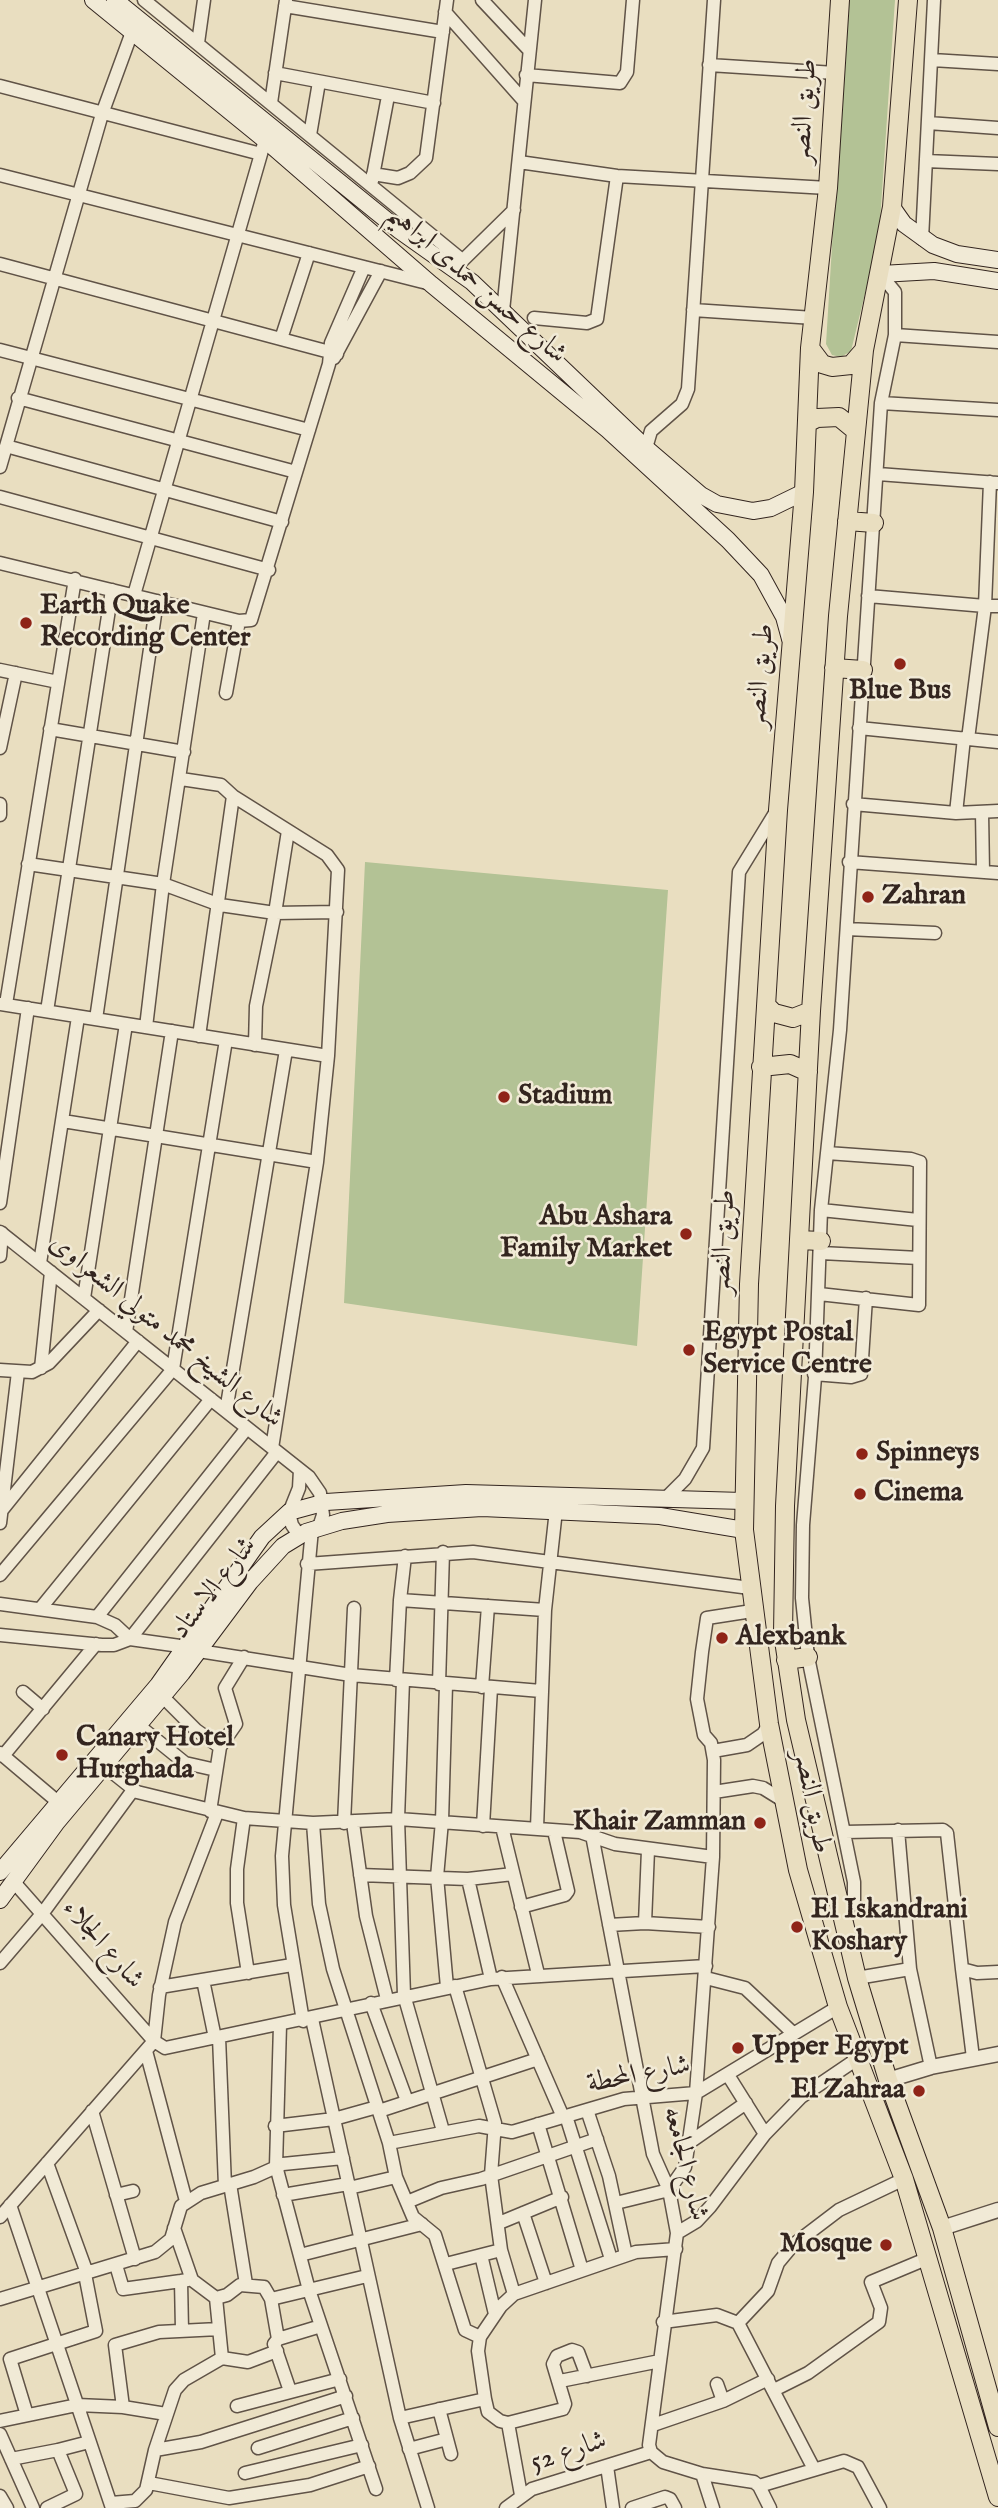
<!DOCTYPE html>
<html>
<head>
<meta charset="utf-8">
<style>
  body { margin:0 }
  canvas { display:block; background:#e9dec0 }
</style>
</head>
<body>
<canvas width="998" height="2508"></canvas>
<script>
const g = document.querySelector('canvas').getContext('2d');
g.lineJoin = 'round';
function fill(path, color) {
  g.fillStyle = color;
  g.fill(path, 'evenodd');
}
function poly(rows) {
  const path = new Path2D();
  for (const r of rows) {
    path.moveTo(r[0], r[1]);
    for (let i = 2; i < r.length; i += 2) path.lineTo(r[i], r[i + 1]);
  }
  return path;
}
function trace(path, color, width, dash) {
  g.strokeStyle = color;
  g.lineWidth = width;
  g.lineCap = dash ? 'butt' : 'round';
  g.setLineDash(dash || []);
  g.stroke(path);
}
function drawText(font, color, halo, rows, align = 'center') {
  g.font = font + ' "IM FELL English",Amiri,serif';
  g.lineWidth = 5;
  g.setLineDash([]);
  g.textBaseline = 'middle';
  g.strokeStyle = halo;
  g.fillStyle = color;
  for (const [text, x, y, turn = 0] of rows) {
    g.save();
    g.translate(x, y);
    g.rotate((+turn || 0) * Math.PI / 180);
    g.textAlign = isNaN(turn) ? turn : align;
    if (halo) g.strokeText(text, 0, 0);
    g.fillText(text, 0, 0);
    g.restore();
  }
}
fill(poly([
  [847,0,895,0,879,236,851,351,841,357,832,355,826,344],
  [365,862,668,890,637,1346,344,1303]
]), '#b3c295');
const minor = poly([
  [144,0,462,260],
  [482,0,529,50],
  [285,6,443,32],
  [445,12,524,101],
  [198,43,204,0],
  [932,60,998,64],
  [709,65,835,73],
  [275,73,434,103],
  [526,75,620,83,627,72,633,0],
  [0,86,261,154],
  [271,103,286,0],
  [928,123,998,128],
  [310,135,319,82],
  [926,161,998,164],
  [519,162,617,176,828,188],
  [373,174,398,178,410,173,426,158,447,0],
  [0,175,431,284],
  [372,181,388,96],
  [922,239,934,0],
  [0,264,337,354],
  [457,266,514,210],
  [693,310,814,318],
  [503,311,535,0],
  [534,318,587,323,597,319,617,176],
  [895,335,998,342],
  [281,339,309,253],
  [0,350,309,430],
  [334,358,381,271],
  [18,398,296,472],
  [881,403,998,410],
  [6,446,282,522],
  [646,448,651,431,682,404,688,389,714,0],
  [0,467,102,114,132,32],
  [878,474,998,483],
  [990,482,985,606,998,606],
  [0,497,269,570],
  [0,563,239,621,251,620,329,364,331,343,364,267],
  [134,595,265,140],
  [868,596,985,606,968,739],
  [0,670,58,682],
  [226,693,239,621],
  [859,728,998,742],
  [50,729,184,752],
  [0,748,16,673],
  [181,779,221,785,233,796],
  [0,804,0,815],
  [853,804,956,813,998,811],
  [982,812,983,872],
  [956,813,964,738],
  [849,862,998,873],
  [28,864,163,884,220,905,275,913,337,912],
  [847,929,935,933],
  [0,1004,328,1056],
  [6,1004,75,579],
  [47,1011,112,590],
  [96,1019,157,601],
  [146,1027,163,884,204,613],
  [199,1036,233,796,327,855,338,870,328,1056,317,1162,272,1448],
  [255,1045,256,1006,275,913,288,831],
  [63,1121,317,1162],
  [0,1203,28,1008],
  [821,1210,918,1220],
  [0,1232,309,1477,320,1493,323,1515,319,1527],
  [821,1253,919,1258],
  [0,1256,2,1233],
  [40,1263,78,1017],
  [819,1294,919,1305,920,1162,911,1159,827,1153],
  [84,1298,126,1024],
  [126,1332,172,1031],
  [41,1368,51,1272],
  [0,1370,32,1372,49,1363,99,1310],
  [814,1374,851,1377,861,1374,866,1298],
  [226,1411,286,1050],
  [664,1500,685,1479,703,1448,739,872,777,810],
  [2,1510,138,1341],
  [0,1523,18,1372],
  [299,1535,292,1525,289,1513,299,1488,300,1470],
  [307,1564,473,1552,750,1588],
  [0,1575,173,1369,226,1040],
  [400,1600,545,1610],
  [0,1604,97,1617,115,1625,130,1639,187,1647],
  [40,1609,211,1399],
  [97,1617,247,1428],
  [0,1635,102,1645,114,1645,130,1639,277,1452],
  [199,1651,351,1675,541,1691],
  [396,1680,400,1600,405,1556],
  [403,1680,398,1819,404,1995,443,2131],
  [439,1684,443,1552],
  [446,1685,442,1821,437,1877,447,1987],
  [482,1687,488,1606],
  [23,1692,43,1709],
  [163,1697,196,1730,220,1747],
  [138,1725,185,1763,216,1770],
  [713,1751,747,1745,763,1734,769,1724],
  [0,1753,58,1802],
  [3,1756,96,1644],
  [103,1765,137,1792,244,1818,313,1823,398,1819,580,1832,615,1844,713,1857],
  [714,1792,753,1786,763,1788,784,1801],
  [210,1811,220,1747,236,1724,225,1688,244,1657],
  [244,1818,237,1869,237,1903,248,1973],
  [313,1823,319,1904,333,1969,389,2143,396,2177,413,2217,435,2235,465,2330,480,2337],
  [344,1823,354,1608],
  [353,1823,366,1916,387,1999],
  [483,1826,491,1688],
  [502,1827,538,1974],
  [537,1828,545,1610,556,1510],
  [898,1830,910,1969,931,2067],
  [845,1832,943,1830,947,1833,962,1969,977,1973,998,1972],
  [592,1835,653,2154,669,2190,677,2233,649,2445,651,2452,663,2462,702,2474,754,2482,759,2486,770,2508],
  [360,1875,468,1879,513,1874],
  [468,1879,491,1979],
  [13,1881,154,2041,165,2048,491,1979,706,1966],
  [521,1907,565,1895,568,1891,554,1831],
  [842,1918,854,1900,854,1882,808,1657,802,1598,803,1525,815,1377,821,1210,840,1030,881,403,895,335,895,292,881,275],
  [645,1923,648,1850],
  [609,1925,645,1923,709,1927],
  [0,1963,42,1914,133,1790],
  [962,1969,973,2058],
  [502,1977,563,2117],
  [706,1978,745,1988,794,2034],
  [857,1978,910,1969],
  [203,1980,215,2038],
  [455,1986,495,2123,491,2175,501,2250,514,2294],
  [160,1987,292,1965],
  [371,2003,407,2101],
  [312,2019,400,2418,428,2508],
  [303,2021,284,1905,282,1856,312,1529],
  [280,2025,276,2166,309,2290,376,2489],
  [219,2037,225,2186],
  [146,2051,186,2201],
  [728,2075,765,2134],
  [587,2110,609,2176,626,2255],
  [92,2111,135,2259],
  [379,2111,538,2059],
  [566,2116,611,2259],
  [538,2124,582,2270],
  [275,2126,334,2119,377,2107],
  [690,2142,746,2103],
  [389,2143,479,2126,512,2132,624,2099,696,2093,838,2007],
  [47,2163,87,2273],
  [230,2184,246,2284],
  [349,2188,396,2177],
  [116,2195,133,2191],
  [283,2195,348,2184],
  [407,2202,441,2188,481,2179,597,2139],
  [616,2203,669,2190,685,2167,696,2093,713,1857,714,1760,711,1743,704,1735,697,1699,702,1652,707,1618,752,1611],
  [10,2205,112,2508],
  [523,2213,546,2283],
  [0,2217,154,2041,159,1995,175,1922,217,1813],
  [499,2223,562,2197],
  [174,2228,192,2280,216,2298,227,2295,240,2285,264,2287,271,2299,367,2276],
  [677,2233,697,2221,710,2207,765,2134,801,2097,857,2059],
  [300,2255,422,2224],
  [481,2255,495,2314],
  [446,2264,501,2250],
  [116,2265,123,2289,181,2281],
  [0,2299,155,2252,171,2239,181,2206,201,2193,254,2177,283,2164,343,2158],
  [271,2299,278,2339],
  [663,2322,717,2315,738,2323],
  [182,2330,181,2281,188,2280],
  [222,2358,248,2362,277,2351],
  [587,2376,578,2352,572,2350,557,2356,553,2364,565,2404,563,2409,508,2423,500,2421,488,2412,485,2399,478,2351,480,2337,501,2306,514,2294,636,2252,676,2249],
  [560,2381,660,2361],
  [717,2384,723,2401],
  [774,2390,808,2373,879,2322,881,2308,871,2282,926,2259],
  [290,2391,274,2344,278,2339,321,2326],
  [237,2406,340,2379],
  [123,2407,115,2345,159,2332,219,2329],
  [439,2409,451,2454],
  [27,2415,10,2359,96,2331,85,2274],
  [400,2418,485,2399],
  [0,2421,77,2405,123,2407,166,2414],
  [508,2423,521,2495],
  [653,2425,723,2401,768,2379],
  [0,2434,33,2508],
  [258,2448,353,2418],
  [409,2449,447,2439],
  [58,2450,89,2442],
  [155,2450,201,2442,346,2396],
  [11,2459,58,2450,76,2494,47,2508],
  [607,2466,613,2508],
  [814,2469,738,2323,768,2291,778,2263,793,2245,839,2210,904,2179],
  [245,2473,362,2445],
  [702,2474,713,2508],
  [149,2483,229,2498,310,2485,369,2466],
  [759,2486,844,2461,858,2467,880,2508],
  [0,2496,7,2508],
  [111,2503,135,2501,146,2490,155,2450,175,2390,184,2380,222,2358,216,2298],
  [506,2508,532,2489,651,2452],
  [632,2508,665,2497,670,2499,675,2508]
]);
const tertiary = poly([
  [888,2080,931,2067,998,2054],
  [942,2228,998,2210]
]);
const secondary = poly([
  [93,0,265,140,431,284,608,430,728,540,761,575,784,617,790,639],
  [115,0,400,231,472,282,646,448,701,495,717,504,753,511,771,508,804,492],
  [892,207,904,224,933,245,957,254,998,260],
  [881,274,934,271,998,281],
  [0,1872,158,1685,262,1537,289,1512,326,1502,466,1493,743,1501],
  [0,1900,57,1822,182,1673,250,1582,283,1546,306,1532,342,1521,387,1514,482,1508,660,1516,744,1530]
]);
const primary = poly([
  [840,0,828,188,810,348,804,492,778,810,749,1284,744,1530,769,1724,798,1870,838,2007,904,2179,998,2497],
  [908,0,892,207,864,350,838,616,811,1011,785,1506,783,1634,796,1720,857,1978,888,2080,942,2228,998,2427],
  [810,348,822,364,832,367,851,365,864,350],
  [807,423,817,418,839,417,856,431],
  [847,521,874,523],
  [834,668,863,670],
  [767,1006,774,1013,793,1018,811,1011],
  [761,1067,790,1064,808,1072],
  [799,1240,821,1241],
  [786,1660,808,1657]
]);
trace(minor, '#605347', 15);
trace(tertiary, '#605347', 17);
trace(secondary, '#33251f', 18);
trace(primary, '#33251f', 20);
trace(minor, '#f1ead6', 12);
trace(tertiary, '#f1ead6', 14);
trace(secondary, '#f1ead6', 16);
trace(primary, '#e9dec0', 18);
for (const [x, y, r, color] of [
  [26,623,7,"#8f2418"],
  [900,664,7,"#8f2418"],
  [868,897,7,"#8f2418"],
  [504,1097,7,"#8f2418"],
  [686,1234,7,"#8f2418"],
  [689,1350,7,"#8f2418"],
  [862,1454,7,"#8f2418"],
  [860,1494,7,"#8f2418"],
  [722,1638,7,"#8f2418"],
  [62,1755,7,"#8f2418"],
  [760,1823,7,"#8f2418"],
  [797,1927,7,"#8f2418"],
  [738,2048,7,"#8f2418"],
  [919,2091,7,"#8f2418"],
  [886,2245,7,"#8f2418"]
]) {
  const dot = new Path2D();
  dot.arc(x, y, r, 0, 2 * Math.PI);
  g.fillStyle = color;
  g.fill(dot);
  trace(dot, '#f1ead6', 2.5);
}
drawText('28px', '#33251f', '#f1ead6', [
  ["طريق النصر",806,111,-86],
  ["شارع حسن حمدى ابراهيم",476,285,41],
  ["طريق النصر",762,676,-85],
  ["طريق النصر",725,1242,-87],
  ["شارع الشيخ محمد متولي الشعراوى",165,1332,39],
  ["شارع الاستاد",215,1589,-52],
  ["طريق النصر",811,1802,79],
  ["شارع الجلاء",102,1945,49],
  ["شارع المحطة",639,2076,-11],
  ["شارع الجامعه",684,2164,76],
  ["شارع 52",569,2453,-18]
]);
drawText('bold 28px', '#33251f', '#f1ead6', [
  ["Earth Quake",40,607],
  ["Recording Center",40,639],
  ["Blue Bus",900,692,"center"],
  ["Zahran",882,897],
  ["Stadium",518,1097],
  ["Abu Ashara",672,1218,"right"],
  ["Family Market",672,1250,"right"],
  ["Egypt Postal",703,1334],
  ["Service Centre",703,1366],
  ["Spinneys",876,1454],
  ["Cinema",874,1494],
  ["Alexbank",736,1638],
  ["Canary Hotel",76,1739],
  ["Hurghada",76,1771],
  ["Khair Zamman",746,1823,"right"],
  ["El Iskandrani",811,1911],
  ["Koshary",811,1943],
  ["Upper Egypt",752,2048],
  ["El Zahraa",905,2091,"right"],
  ["Mosque",872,2245,"right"]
], 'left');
</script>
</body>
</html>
